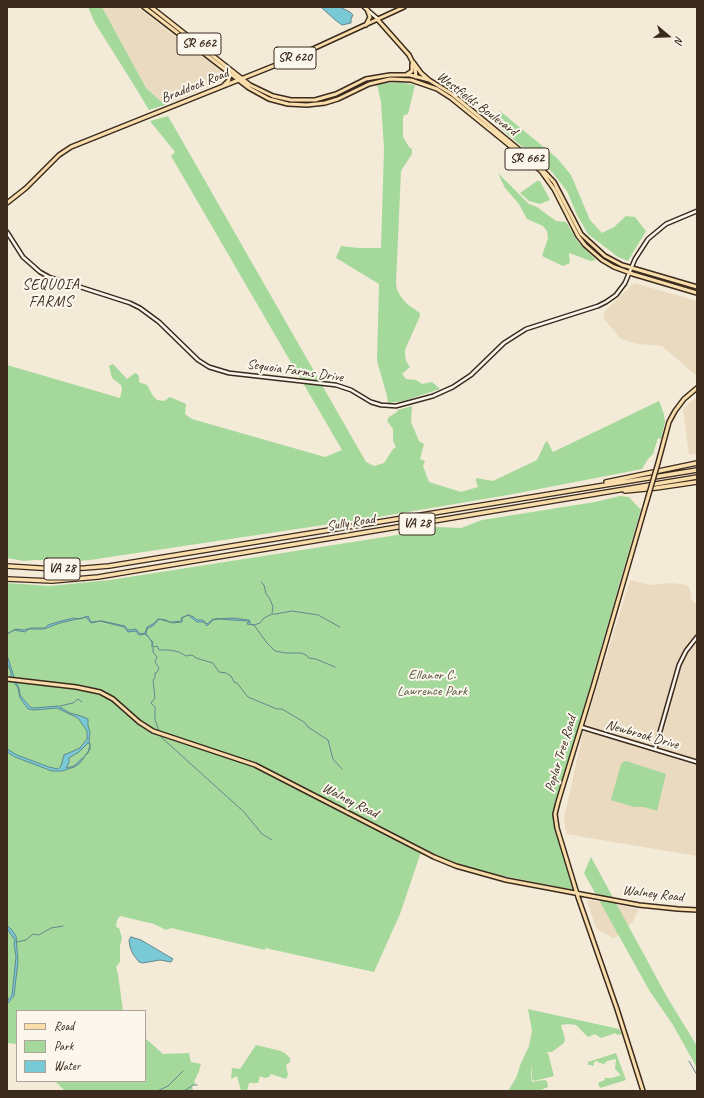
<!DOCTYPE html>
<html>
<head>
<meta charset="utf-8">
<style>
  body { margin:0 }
  #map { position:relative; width:704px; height:1098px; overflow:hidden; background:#f3ead8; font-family:Caveat,sans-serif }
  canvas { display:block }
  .frame { position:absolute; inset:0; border:8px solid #3b2a1e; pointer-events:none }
  .legend { position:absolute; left:16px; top:1010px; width:130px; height:72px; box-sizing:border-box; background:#fbf7ec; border:1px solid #aea59a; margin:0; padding:5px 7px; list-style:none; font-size:12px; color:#3b2a1e }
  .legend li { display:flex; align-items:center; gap:8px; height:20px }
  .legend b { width:20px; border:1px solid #aea59a }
  .north { position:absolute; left:648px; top:16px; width:40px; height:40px; -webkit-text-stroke:3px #fbf7ec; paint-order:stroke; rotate:109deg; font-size:11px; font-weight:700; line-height:16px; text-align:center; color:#3b2a1e }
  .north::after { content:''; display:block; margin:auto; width:14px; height:18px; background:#3b2a1e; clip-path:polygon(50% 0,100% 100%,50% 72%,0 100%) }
</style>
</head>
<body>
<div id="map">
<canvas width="704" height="1098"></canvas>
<div class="frame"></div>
<ul class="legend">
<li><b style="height:5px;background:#f9deab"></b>Road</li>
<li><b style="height:11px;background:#a5d99b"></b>Park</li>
<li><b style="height:11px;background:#7ac9d7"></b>Water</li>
</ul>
<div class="north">N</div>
</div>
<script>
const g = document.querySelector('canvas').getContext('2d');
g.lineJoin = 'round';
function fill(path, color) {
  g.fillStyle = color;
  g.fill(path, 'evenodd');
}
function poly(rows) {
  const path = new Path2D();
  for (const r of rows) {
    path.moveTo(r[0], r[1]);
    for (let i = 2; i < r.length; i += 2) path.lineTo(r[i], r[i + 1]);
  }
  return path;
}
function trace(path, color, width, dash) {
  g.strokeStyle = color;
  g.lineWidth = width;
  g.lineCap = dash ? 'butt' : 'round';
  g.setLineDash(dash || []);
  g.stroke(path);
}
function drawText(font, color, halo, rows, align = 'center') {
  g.font = font + ' Caveat,sans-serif';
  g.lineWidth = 4;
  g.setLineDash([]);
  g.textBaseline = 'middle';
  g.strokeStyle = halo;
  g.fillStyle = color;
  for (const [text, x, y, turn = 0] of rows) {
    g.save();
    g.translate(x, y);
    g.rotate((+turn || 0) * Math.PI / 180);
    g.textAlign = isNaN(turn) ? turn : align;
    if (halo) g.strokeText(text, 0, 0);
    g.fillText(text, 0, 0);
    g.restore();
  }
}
fill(poly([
  [102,7,137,7,222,72,225,80,165,105,146,88],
  [634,283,697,301,697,376,662,346,638,344,621,339,604,319,604,312],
  [697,397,697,454,689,455,683,408],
  [630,580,651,585,672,583,687,585,690,589,691,599,697,605,697,856,566,834,564,818,584,728],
  [589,900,638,909,639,909,632,923,627,926,614,939,596,928,587,901]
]), '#eadac0');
fill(poly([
  [88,7,102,7,146,88,165,105,149,110,137,90,95,23],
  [399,82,415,85,408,114,404,115,403,119,403,137,409,147,412,149,412,154,401,171,396,283,397,290,401,297,407,304,420,313,420,316,405,350,405,355,406,361,410,367,402,374,406,379,416,380,422,384,432,382,440,389,403,401,388,403,387,396,377,361,379,284,336,258,341,246,359,248,381,248,384,149,381,102,377,84],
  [500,111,557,158,571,175,590,220,602,233,614,227,626,216,635,217,646,231,628,261,618,257,588,234,577,215,567,191,552,172,493,122],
  [168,116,366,462,374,466,384,463,393,449,396,447,393,441,393,429,387,421,389,417,397,412,398,410,412,406,411,422,419,441,424,444,420,459,425,461,423,466,429,482,461,492,478,487,476,481,476,478,493,481,537,460,545,443,547,441,553,452,659,401,664,414,665,422,661,439,658,438,653,454,648,459,642,469,637,470,508,495,384,516,90,560,78,561,35,560,24,561,7,558,7,365,120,398,122,389,121,385,112,378,109,366,113,364,127,379,135,373,137,374,139,376,139,382,147,385,153,396,157,400,164,401,170,397,186,404,185,414,192,419,325,457,342,450,171,156,175,152,150,121],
  [498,173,529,204,537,207,556,221,566,222,578,242,596,260,591,261,569,253,570,263,563,266,542,256,548,238,547,231,543,226,527,219,519,204,505,188],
  [537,181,540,181,550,200,540,204,529,201,520,193],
  [620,496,629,497,639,508,641,509,555,808,555,818,575,890,483,872,446,860,257,765,238,757,153,730,140,722,116,699,101,691,79,686,7,676,7,583,50,586,110,580,391,536,437,527,461,528,482,520,595,502],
  [7,680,71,688,101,695,114,702,139,725,148,731,165,738,253,766,421,852,400,914,374,972,265,948,265,950,171,928,166,930,154,924,120,916,117,920,116,927,119,928,122,938,120,946,120,962,116,967,118,974,123,1011,17,1011,17,1044,8,1043,7,1055],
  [626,761,666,774,657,811,644,807,634,807,611,800,621,764,623,762],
  [591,857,667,997,697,1046,697,1068,673,1025,649,990,584,873],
  [528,1009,619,1029,622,1034,617,1035,616,1033,601,1038,595,1034,588,1037,576,1025,568,1024,561,1025,565,1039,564,1043,552,1052,545,1052,548,1053,554,1076,534,1081,532,1079,532,1065,531,1074,532,1082,544,1080,547,1081,548,1087,541,1090,541,1091,508,1091,516,1078,521,1063,529,1046,532,1031],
  [145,1038,163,1054,189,1053,191,1062,201,1064,199,1071,199,1073,198,1073,194,1082,196,1083,194,1084,192,1088,194,1091,65,1091,55,1081,145,1081],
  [256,1045,281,1051,286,1054,290,1058,290,1062,286,1065,288,1075,286,1079,271,1074,269,1077,265,1078,260,1076,258,1083,249,1083,247,1091,241,1091,237,1076,231,1079,232,1068,240,1069],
  [616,1053,626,1080,600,1088,598,1083,605,1080,604,1078,612,1078,621,1075,615,1069,616,1059,607,1061,603,1065,602,1063,599,1063,598,1061,594,1062,594,1065,592,1066,591,1065,588,1065,588,1062]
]), '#a5d99b');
const water = poly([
  [321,7,340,7,350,12,353,15,351,19,351,23,342,25,334,19,321,7],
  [188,615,194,617,197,620,203,620,207,624,213,619,233,618,249,620,250,621,250,624,254,625,247,624,249,621,248,621,219,619,213,620,207,626,204,622,197,622,188,615,182,618,182,622,173,623,159,619,154,625,147,629,146,634,153,643,152,647,152,641,145,634,139,635,136,631,128,632,124,627,100,621,91,623,86,617,60,623,44,629,29,629,25,632,14,630,7,634,16,629,24,630,31,628,45,628,48,625,61,621,74,618,80,619,88,616,91,622,102,621,125,626,128,630,136,629,140,634,145,633,147,627,153,624,158,619,166,620,169,622,172,622,182,621,181,618,188,615],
  [7,655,15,680,19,688,20,695,30,707,34,708,58,706,70,713,81,716,88,719,88,726,90,732,89,741,90,744,90,749,80,763,74,767,62,771,52,771,15,757,7,752,7,749,17,755,49,767,58,769,61,766,64,755,80,748,87,739,87,731,78,718,57,708,34,710,28,709,20,698,18,688,11,678,11,672,7,663,7,655],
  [88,743,90,745,88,753,74,766,66,768,69,763,69,758,79,752,88,743],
  [7,926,11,929,16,936,18,961,14,996,7,1004,7,1001,12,995,16,957,14,944,15,940,7,929,7,926],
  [131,937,141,940,173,959,171,962,160,960,143,963,139,962,133,954,130,947,129,940,131,937]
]);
fill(water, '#7ac9d7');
trace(water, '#61898d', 1);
trace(poly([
  [261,582,264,585,266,594,270,599,273,607,272,613],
  [153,647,157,646,159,650,170,650,179,652,186,656,192,655,196,658,213,663,219,672,226,673,231,676,234,682,237,683,248,697,277,709,282,709,304,722,308,727,328,740,333,759,342,769],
  [153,648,153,652,157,657,155,662,159,668,157,672,155,673,155,678,153,680,155,698,151,703,155,707,155,720,159,731],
  [335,667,316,659,309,658,306,655,301,653,286,653,275,651,267,643,254,625,260,623,264,618,272,614,276,614,292,611,318,615,340,627],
  [60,706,73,703,78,699,82,702],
  [161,737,244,812,262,834,272,840],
  [17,942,26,940,33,934,39,935,51,928,63,926],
  [689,1061,697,1075],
  [157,1091,168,1086,183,1071],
  [173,1091,177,1091],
  [182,1091,186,1090,193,1085,197,1085]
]), '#61898d', 1);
const minor = poly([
  [364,7,378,19],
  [7,232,23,257,40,272,49,277,130,303,140,308,159,322,198,360,209,367,229,373,336,385,351,390,371,402,381,405,396,406,433,396,453,387,471,375,504,343,526,329,598,306,606,302,616,295,625,283,635,259,648,239,666,224,697,211],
  [581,727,697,762],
  [655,749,679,665,686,651,697,637]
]);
const major = poly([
  [144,7,249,88,269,99,288,104,307,105,325,103,338,99,369,84,390,79,411,80,437,89,451,98,541,171,554,189,578,236,585,245,602,260,614,267,633,274,697,293],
  [151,7,250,85,273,96,291,100,315,100,336,94,366,79,390,75,410,75,429,80,452,94,539,166,554,182,581,234,605,256,622,265,697,287],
  [378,20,409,55,415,67,416,77],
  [366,25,370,17,367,9],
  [413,62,421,73,429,80],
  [406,75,412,71,412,64],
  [224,85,229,80,227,73],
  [7,203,26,188,59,155,71,147,291,59,404,7],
  [658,463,669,422,675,411,684,399,697,388],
  [7,679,76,687,100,692,113,699,139,722,153,731,255,765,434,857,456,866,506,880,639,905,678,909,697,910],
  [643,1091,617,1009,578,897,557,828,555,814,558,802,593,687,648,497]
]);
const highway = poly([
  [606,482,697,463],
  [625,491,656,488,697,482],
  [7,566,55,569,85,568,109,566,697,470],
  [7,579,52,581,98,577,697,477]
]);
trace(minor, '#3b2a1e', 5.5);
trace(major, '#3b2a1e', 6);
trace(highway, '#3b2a1e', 6);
trace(minor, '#fbf7ec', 2.5);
trace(major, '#f9deab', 3);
trace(highway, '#f9deab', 3.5);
const majorBridge = poly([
  [648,497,658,463]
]);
trace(majorBridge, '#3b2a1e', 6, []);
trace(majorBridge, '#f9deab', 3);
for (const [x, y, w] of [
  [199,44,44],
  [295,58,42],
  [527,159,44],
  [417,524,36],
  [62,569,36]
]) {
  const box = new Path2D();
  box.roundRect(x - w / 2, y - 11, w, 22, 3);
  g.fillStyle = '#fbf7ec';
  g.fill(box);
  trace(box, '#3b2a1e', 1);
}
drawText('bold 13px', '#3b2a1e', null, [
  ["SR 662",199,44],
  ["SR 620",295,58],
  ["SR 662",527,159],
  ["VA 28",417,524],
  ["VA 28",62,569]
]);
drawText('14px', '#3b2a1e', '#fbf7ec', [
  ["Braddock Road",195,86,-22],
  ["Westfields Boulevard",477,104,37],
  ["Sequoia Farms Drive",295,371,8],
  ["Sully Road",351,523,-9],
  ["Newbrook Drive",642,735,16],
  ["Poplar Tree Road",561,754,-73],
  ["Walney Road",350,801,27],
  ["Walney Road",653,894,7]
]);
drawText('14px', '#56563d', '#fbf7ec', [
  ["Ellanor C.",432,675],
  ["Lawrence Park",432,691]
]);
g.letterSpacing = '1px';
drawText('15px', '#3b2a1e', '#fbf7ec', [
  ["SEQUOIA",51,285],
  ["FARMS",51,302]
]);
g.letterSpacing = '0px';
</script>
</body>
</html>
